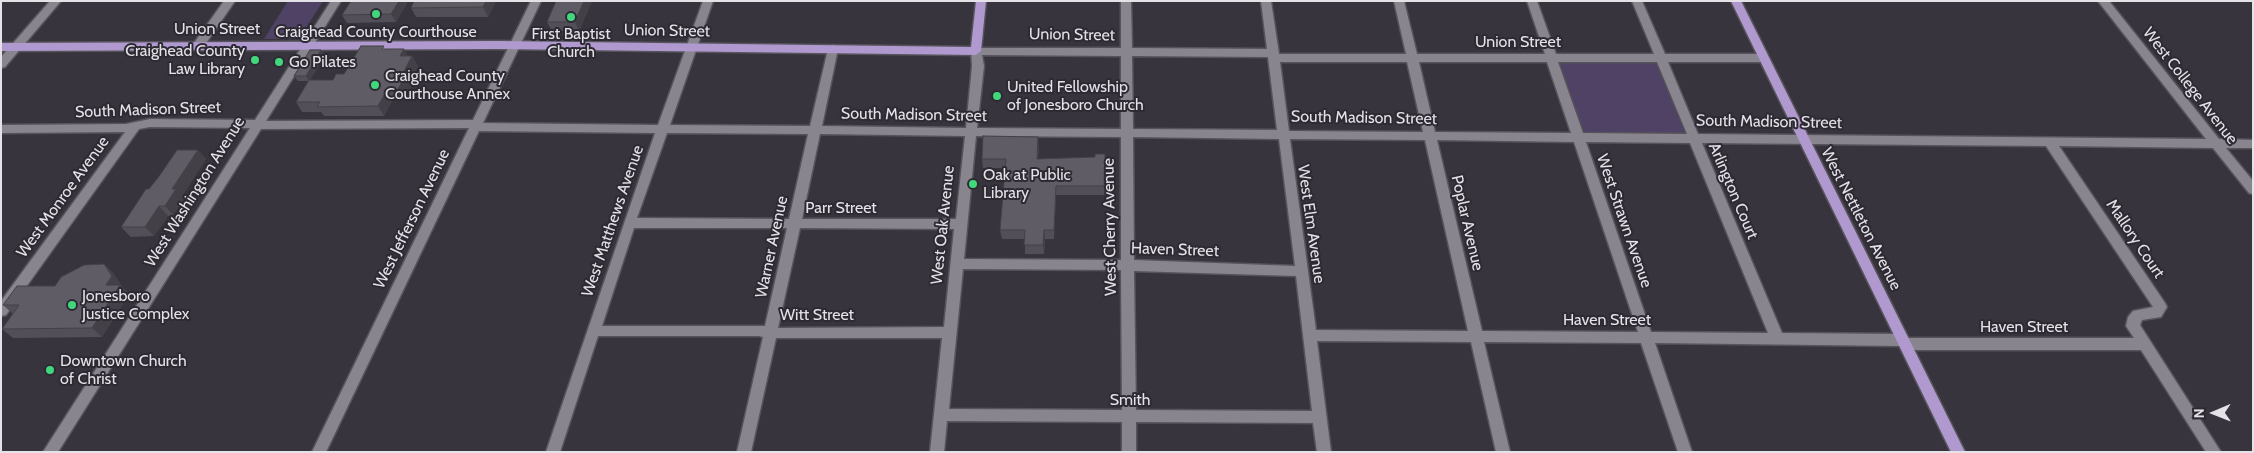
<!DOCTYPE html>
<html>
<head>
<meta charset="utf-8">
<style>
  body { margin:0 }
  #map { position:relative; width:2254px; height:453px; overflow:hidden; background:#37343d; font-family:Cabin,sans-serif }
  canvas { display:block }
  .frame { position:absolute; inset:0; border:2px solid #e4e2e7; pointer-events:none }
  .north { position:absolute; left:2189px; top:388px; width:50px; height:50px; -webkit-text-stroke:4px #2d2a33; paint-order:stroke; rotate:269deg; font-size:14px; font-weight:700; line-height:20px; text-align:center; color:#e4e2e7 }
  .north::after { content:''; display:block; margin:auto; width:18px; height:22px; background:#e4e2e7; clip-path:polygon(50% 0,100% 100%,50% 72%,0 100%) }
</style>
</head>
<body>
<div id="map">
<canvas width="2254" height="453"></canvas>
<div class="frame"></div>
<div class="north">N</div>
</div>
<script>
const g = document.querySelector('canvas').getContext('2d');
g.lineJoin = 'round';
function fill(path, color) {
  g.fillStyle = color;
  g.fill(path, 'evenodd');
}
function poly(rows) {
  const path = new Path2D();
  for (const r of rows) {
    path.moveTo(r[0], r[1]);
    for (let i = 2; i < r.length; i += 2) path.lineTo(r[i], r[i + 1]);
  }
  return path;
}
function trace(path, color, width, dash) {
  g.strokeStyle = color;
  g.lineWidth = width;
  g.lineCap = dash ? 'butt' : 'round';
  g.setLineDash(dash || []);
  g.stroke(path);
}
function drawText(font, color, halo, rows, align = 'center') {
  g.font = font + ' Cabin,sans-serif';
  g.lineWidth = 4;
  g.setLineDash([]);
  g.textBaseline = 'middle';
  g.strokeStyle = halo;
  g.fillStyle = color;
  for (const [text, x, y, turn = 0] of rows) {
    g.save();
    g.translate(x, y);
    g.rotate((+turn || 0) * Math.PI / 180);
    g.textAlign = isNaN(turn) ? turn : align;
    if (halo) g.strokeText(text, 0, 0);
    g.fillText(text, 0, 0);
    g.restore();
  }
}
fill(poly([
  [288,1,323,1,299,39,264,39],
  [1558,62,1656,62,1685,133,1582,133]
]), '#504265');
const minor = poly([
  [50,1,61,1,5,67,1,68,1,57,50,1],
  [224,1,235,1,202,49,194,49,193,46,194,43,224,1],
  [331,1,341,1,266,121,473,120,531,1,541,1,483,123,658,125,703,1,713,1,670,125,810,126,828,49,833,45,838,49,822,126,966,128,972,66,971,51,972,48,1121,48,1121,1,1131,1,1132,48,1267,49,1261,1,1271,1,1279,54,1406,54,1394,1,1404,1,1417,54,1545,54,1527,1,1537,1,1556,54,1654,54,1632,1,1642,1,1665,54,1763,54,1769,58,1763,62,1668,62,1698,134,2206,139,2098,1,2109,1,2219,139,2253,140,2253,148,2226,148,2253,181,2253,194,2249,193,2213,148,2059,146,2165,303,2167,307,2161,317,2142,320,2140,325,2221,452,2206,452,2141,350,1905,350,1899,346,1655,343,1692,452,1678,452,1641,343,1484,342,1510,452,1496,452,1471,342,1317,341,1331,452,1317,452,1313,423,1136,422,1136,452,1122,452,1122,422,947,421,944,452,930,452,942,338,776,338,751,452,737,452,763,337,759,336,598,336,560,452,546,452,655,133,479,131,326,452,312,452,469,128,261,129,58,452,43,452,250,128,150,127,139,129,6,315,1,316,1,301,125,132,1,133,1,125,126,124,150,119,255,120,331,1],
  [982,55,1121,56,1121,129,977,128,984,66,982,55],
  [1132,56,1268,57,1277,130,1133,129,1132,56],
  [1280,62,1407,62,1423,132,1289,131,1280,62],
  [1419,62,1547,62,1571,133,1435,132,1419,62],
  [1558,62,1657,62,1687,134,1583,133,1558,62],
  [667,133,808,134,789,219,637,218,667,133],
  [820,134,965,136,956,219,802,219,820,134],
  [976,136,1121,137,1121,260,964,259,976,136],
  [1133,137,1279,139,1295,266,1134,260,1133,137],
  [1290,139,1425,140,1468,331,1316,330,1290,139],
  [1437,140,1574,142,1638,332,1482,331,1437,140],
  [1586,142,1690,143,1768,333,1651,332,1586,142],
  [1702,143,2046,146,2153,307,2133,311,2128,317,2126,326,2134,338,1909,338,1903,334,1782,333,1702,143],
  [634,228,787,228,765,326,602,326,634,228],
  [800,228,954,229,944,327,778,328,800,228],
  [963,269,1121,270,1122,410,949,409,963,269],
  [1134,271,1296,276,1312,411,1136,410,1134,271]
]);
const major = poly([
  [976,1,986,1,981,51,976,55,498,49,1,51,1,43,498,41,971,47,976,1],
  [1731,1,1741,1,1965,452,1951,452,1731,1]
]);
trace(minor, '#56535b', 3);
trace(major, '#56535b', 3);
fill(minor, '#89858f');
fill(major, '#af99cf');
fill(poly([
  [65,1,80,1,79,2,66,2],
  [351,1,406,1,407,3,396,22,347,23,342,15],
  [414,1,496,1,488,17,416,17,411,8],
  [592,1,579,31,552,31,547,22],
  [387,49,408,56,412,56,418,66,409,83,411,87,404,99,393,99,384,116,324,116,321,112,302,112,296,102,309,81,298,81,294,76,325,55,310,80,333,80,344,74],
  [1039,146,1038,159,1095,157,1105,154,1105,195,1056,195,1054,239,1045,239,1044,254,1025,254,1025,239,1002,239,1000,230,1006,168,983,168,982,159],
  [198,150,206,159,182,196,184,198,173,215,168,216,154,236,131,237,121,227],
  [104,264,114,274,121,285,121,286,129,294,102,337,13,338,2,329,13,314,3,305,55,286]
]), '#534f58');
fill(poly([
  [399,1,406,1,407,3,396,22,391,14],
  [486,1,496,1,488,17,483,7],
  [584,1,592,1,579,31,575,22],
  [404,49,410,59,400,56],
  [321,50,325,55,309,81,306,76],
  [412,56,418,66,409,83,411,87,404,99,398,89,401,77],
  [387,90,393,99,384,116,378,106],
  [1038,137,1039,146,1037,168,1037,159],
  [198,150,206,159,182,196,184,198,173,215,165,206,172,189],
  [1056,186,1056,195,1054,239,1054,230],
  [159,206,168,216,154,236,145,227],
  [1044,230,1045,239,1044,254,1043,245],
  [104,264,114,274,121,285,121,286,129,294,102,337,92,328,106,285]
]), '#434047');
const building = poly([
  [351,1,399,1,391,14,342,15,351,1],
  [414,1,486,1,483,7,411,8,414,1],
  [556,1,584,1,575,22,547,22,556,1],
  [361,46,384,46,382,49,404,49,400,56,412,56,401,77,405,77,398,89,387,90,378,106,317,107,320,102,296,102,309,80,333,80,336,74,344,74,361,46],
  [310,50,321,50,306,76,294,76,310,50],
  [983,136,1038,137,1037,159,1095,157,1095,154,1105,154,1104,186,1056,186,1054,230,1044,230,1043,245,1024,245,1025,230,1000,230,1006,159,982,159,983,136],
  [177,150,198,150,172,189,176,189,165,206,159,206,145,227,121,227,146,189,149,189,160,175,177,150],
  [104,264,112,276,106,285,120,285,92,328,2,329,19,305,3,305,17,286,55,286,61,277,84,265,104,264]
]);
fill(building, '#605c66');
trace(building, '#434047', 1);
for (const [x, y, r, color] of [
  [376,14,5,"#41d77c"],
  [571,17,5,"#41d77c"],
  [255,60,5,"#41d77c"],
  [279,62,5,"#41d77c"],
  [375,85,5,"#41d77c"],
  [997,96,5,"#41d77c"],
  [973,184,5,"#41d77c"],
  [72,305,5,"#41d77c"],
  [50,370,5,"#41d77c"]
]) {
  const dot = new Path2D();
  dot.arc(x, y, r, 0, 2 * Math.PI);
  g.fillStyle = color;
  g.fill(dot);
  trace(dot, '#2d2a33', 2);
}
drawText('16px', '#e4e2e7', '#2d2a33', [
  ["Union Street",217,29],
  ["Union Street",667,31,1],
  ["Union Street",1072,35,1],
  ["Union Street",1518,42],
  ["West College Avenue",2190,86,52],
  ["South Madison Street",148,110,-2],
  ["South Madison Street",914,115,1],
  ["South Madison Street",1364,118,1],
  ["South Madison Street",1769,122,1],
  ["Arlington Court",1733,191,67],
  ["West Washington Avenue",195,192,-58],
  ["West Monroe Avenue",63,197,-54],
  ["Parr Street",841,208],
  ["West Jefferson Avenue",412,219,-64],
  ["West Nettleton Avenue",1861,219,63],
  ["West Matthews Avenue",613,221,-71],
  ["West Strawn Avenue",1624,221,71],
  ["Poplar Avenue",1467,223,77],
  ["West Elm Avenue",1311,224,82],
  ["West Oak Avenue",943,225,-84],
  ["West Cherry Avenue",1110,227,-91],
  ["Mallory Court",2135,239,56],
  ["Warner Avenue",772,247,-78],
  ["Haven Street",1175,250,2],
  ["Witt Street",817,315],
  ["Haven Street",1607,320],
  ["Haven Street",2024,327],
  ["Smith",1130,400]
]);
drawText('16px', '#e4e2e7', '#2d2a33', [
  ["Craighead County Courthouse",376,32,"center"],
  ["First Baptist",571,34,"center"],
  ["Church",571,52,"center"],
  ["Craighead County",245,51,"right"],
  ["Law Library",245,69,"right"],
  ["Go Pilates",289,62],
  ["Craighead County",385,76],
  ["Courthouse Annex",385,94],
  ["United Fellowship",1007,87],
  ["of Jonesboro Church",1007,105],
  ["Oak at Public",983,175],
  ["Library",983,193],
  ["Jonesboro",82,296],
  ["Justice Complex",82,314],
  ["Downtown Church",60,361],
  ["of Christ",60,379]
], 'left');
</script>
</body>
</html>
